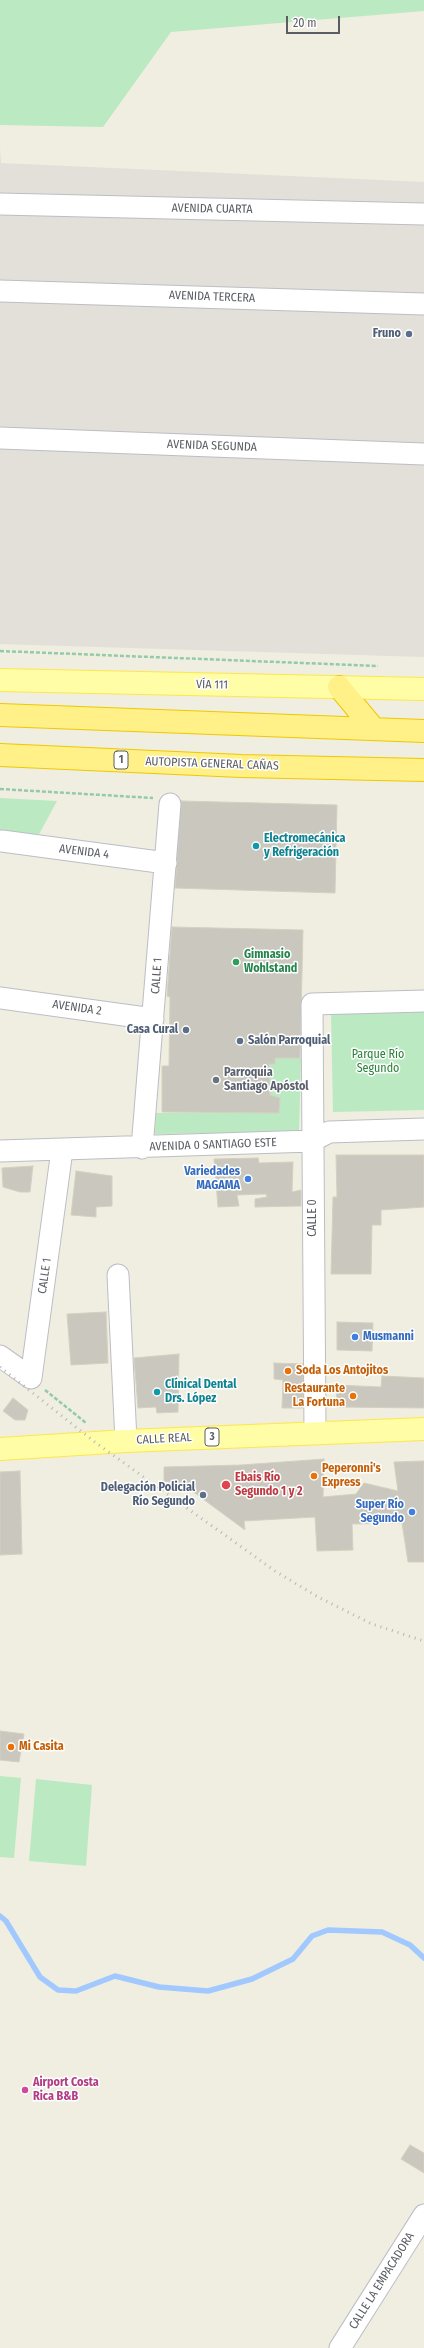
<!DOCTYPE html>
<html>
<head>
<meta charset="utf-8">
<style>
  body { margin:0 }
  #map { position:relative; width:424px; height:2348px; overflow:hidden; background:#efeee1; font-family:"Fira Sans Condensed",sans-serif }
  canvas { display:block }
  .scale { position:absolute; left:286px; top:16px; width:54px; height:18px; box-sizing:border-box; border:2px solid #5a5d64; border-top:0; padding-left:5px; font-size:12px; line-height:14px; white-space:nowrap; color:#5a5d64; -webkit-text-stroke:3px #fff; paint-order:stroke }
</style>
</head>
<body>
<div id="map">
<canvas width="424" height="2348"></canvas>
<div class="scale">20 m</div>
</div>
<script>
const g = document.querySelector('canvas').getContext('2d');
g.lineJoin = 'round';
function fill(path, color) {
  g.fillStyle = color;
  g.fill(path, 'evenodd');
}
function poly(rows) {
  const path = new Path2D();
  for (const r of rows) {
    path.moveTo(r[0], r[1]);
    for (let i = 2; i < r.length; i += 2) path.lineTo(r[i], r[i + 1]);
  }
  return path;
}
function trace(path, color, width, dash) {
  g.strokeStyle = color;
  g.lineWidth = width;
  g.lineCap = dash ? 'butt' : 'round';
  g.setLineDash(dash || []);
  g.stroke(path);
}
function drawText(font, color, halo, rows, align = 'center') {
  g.font = font + ' "Fira Sans Condensed",sans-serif';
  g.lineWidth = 3;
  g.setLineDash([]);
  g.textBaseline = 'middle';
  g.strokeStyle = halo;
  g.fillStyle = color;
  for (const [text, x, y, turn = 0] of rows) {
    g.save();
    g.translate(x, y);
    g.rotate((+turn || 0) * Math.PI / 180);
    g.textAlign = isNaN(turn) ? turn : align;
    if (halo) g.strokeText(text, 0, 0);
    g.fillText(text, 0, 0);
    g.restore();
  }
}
fill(poly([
  [0,148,1,163,424,182,424,657,0,644]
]), '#e2e0d9');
fill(poly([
  [0,0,424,0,424,11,171,32,103,127,0,125],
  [0,798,57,801,37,838,0,834],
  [424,1011,424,1110,333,1112,331,1014],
  [275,1058,301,1058,299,1132,155,1134,156,1113,279,1113,280,1098,270,1095,269,1064,275,1064],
  [0,1776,21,1778,14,1858,0,1857],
  [36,1779,92,1785,86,1866,29,1861]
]), '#bbe9c2');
trace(poly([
  [0,1916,6,1921,40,1977,58,1990,76,1991,115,1976,159,1987,208,1991,252,1979,293,1959,312,1936,328,1930,382,1932,410,1945,424,1958]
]), '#a1c9ff', 5.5);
const building = poly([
  [181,801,337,805,335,893,175,888,181,801],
  [172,927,303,930,300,1058,275,1058,275,1064,269,1064,270,1095,280,1098,279,1113,162,1112,162,1066,169,1066,170,997,167,996,172,927],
  [336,1155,424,1155,424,1207,381,1210,381,1225,372,1225,371,1274,331,1274,333,1197,337,1197,336,1155],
  [258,1158,259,1163,293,1162,292,1192,301,1190,301,1206,255,1207,255,1199,267,1197,266,1194,237,1195,239,1206,218,1207,214,1159,258,1158],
  [33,1166,30,1192,20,1192,3,1187,2,1168,33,1166],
  [76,1171,112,1176,112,1206,96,1207,96,1217,71,1215,76,1171],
  [106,1312,108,1363,71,1365,67,1314,106,1312],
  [337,1322,373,1323,372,1351,337,1350,337,1322],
  [179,1354,178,1412,157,1413,156,1407,138,1408,134,1358,179,1354],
  [274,1363,303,1364,303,1408,282,1408,283,1380,274,1379,274,1363],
  [382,1376,424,1378,424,1408,336,1407,337,1385,381,1387,382,1376],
  [13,1398,28,1410,25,1420,15,1420,3,1411,13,1398],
  [324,1459,323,1497,356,1494,364,1483,398,1491,394,1462,424,1461,424,1562,408,1562,402,1523,352,1524,353,1550,317,1551,315,1517,244,1521,245,1530,184,1485,164,1481,164,1467,241,1465,324,1459],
  [20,1471,22,1554,0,1555,0,1472,20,1471],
  [0,1731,24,1734,19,1762,0,1760,0,1731],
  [410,2145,424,2153,424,2173,401,2159,410,2145]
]);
fill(building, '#cac8be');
trace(building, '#d4d0bf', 1);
const minor = poly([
  [0,204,424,214],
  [0,291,424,304],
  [0,438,424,454],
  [2,841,166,863],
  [0,998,153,1019],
  [142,1148,170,804],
  [0,1151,312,1141,329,1132,424,1129],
  [118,1275,126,1441],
  [0,1356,31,1378,62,1150],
  [315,1432,312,1004,424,1001],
  [340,2348,424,2215]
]);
const major = poly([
  [0,680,424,689],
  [0,1449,126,1441,424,1429]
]);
const highway = poly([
  [339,687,374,729],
  [0,715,424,731],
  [0,755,241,766,424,770]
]);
trace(minor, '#bcbec5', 23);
trace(major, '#ffe64a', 24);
trace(highway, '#f0c700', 24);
trace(poly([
  [0,651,378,666],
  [0,789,153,798],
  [45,1390,86,1423]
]), '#94caab', 2.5, [4, 2]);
trace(minor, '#fff', 21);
trace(major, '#fffda6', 22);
trace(highway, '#fff188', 22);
trace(poly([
  [0,1367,96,1443,275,1571,318,1597,372,1624,424,1641]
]), '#b6b6b7', 3, [1, 5]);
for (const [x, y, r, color] of [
  [409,334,4,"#5c6f8a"],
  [256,846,4,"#0f9aa8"],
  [236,962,4,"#2e9e5b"],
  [186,1030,4,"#5c6f8a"],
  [240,1041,4,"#5c6f8a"],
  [216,1080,4,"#6b7280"],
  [248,1179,4,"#3f7fe0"],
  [355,1337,4,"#3f7fe0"],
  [288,1371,4,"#e8710a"],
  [157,1392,4,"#0f9aa8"],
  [353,1396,4,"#e8710a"],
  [314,1476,4,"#e8710a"],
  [226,1485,5,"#e0444e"],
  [203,1495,4,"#5c6f8a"],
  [412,1512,4,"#3f7fe0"],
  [11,1747,4,"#e8710a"],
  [25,2090,4,"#d1479c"]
]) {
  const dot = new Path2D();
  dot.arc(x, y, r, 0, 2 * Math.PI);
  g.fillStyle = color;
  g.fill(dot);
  trace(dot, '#fff', 1.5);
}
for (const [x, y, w] of [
  [121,760,14],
  [212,1437,14]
]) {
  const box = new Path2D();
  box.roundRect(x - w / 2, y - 9, w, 18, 3);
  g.fillStyle = '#fff';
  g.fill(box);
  trace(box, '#5a5d64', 1);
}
drawText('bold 11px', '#5a5d64', null, [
  ["1",121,760],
  ["3",212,1437]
]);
drawText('12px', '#5a5d64', '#fff', [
  ["AVENIDA CUARTA",212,209,1],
  ["AVENIDA TERCERA",212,297,2],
  ["AVENIDA SEGUNDA",212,446,2],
  ["VÍA 111",212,685,1],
  ["AUTOPISTA GENERAL CAÑAS",212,764,2],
  ["AVENIDA 4",84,852,7],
  ["CALLE 1",157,976,-86],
  ["AVENIDA 2",77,1008,8],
  ["AVENIDA 0 SANTIAGO ESTE",213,1145,-2],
  ["CALLE 0",313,1218,-90],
  ["CALLE 1",45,1276,-82],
  ["CALLE REAL",164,1439,-3],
  ["CALLE LA EMPACADORA",382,2281,-58]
]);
drawText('bold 12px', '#4e5e75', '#fff', [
  ["Fruno",401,334],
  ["Casa Cural",178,1030],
  ["Salón Parroquial",248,1041,"left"],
  ["Delegación Policial",195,1488],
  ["Río Segundo",195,1502]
], 'right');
drawText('bold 12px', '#0d838f', '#fff', [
  ["Electromecánica",264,839],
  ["y Refrigeración",264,853],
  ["Clínical Dental",165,1385],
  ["Drs. López",165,1399]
], 'left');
drawText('bold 12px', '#27864d', '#fff', [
  ["Gimnasio",244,955],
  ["Wohlstand",244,969]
], 'left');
drawText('12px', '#2b823b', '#fff', [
  ["Parque Río",378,1055],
  ["Segundo",378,1069]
]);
drawText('bold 12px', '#5b616d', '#fff', [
  ["Parroquia",224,1073],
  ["Santiago Apóstol",224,1087]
], 'left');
drawText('bold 12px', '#366cbe', '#fff', [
  ["Variedades",240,1172],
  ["MAGAMA",240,1186],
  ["Musmanni",363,1337,"left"],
  ["Super Río",404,1505],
  ["Segundo",404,1519]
], 'right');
drawText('bold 12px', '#c56008', '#fff', [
  ["Soda Los Antojitos",296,1371],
  ["Restaurante",345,1389,"right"],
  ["La Fortuna",345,1403,"right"],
  ["Peperonni's",322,1469],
  ["Express",322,1483],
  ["Mi Casita",19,1747]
], 'left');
drawText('bold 12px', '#be3a42', '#fff', [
  ["Ebais Río",235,1478],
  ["Segundo 1 y 2",235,1492]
], 'left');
drawText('bold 12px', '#b23c85', '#fff', [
  ["Airport Costa",33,2083],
  ["Rica B&B",33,2097]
], 'left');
</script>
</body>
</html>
